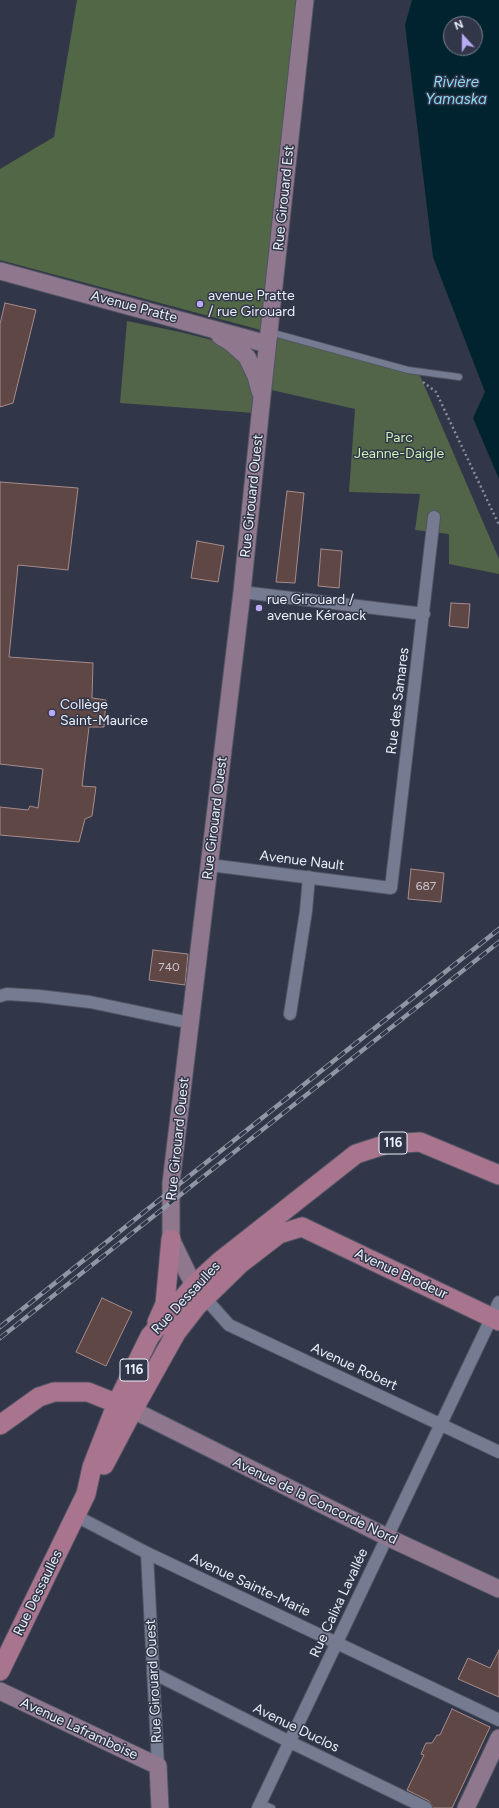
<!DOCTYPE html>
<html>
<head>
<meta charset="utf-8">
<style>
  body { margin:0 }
  #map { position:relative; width:499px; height:1808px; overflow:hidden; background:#313648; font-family:Figtree,sans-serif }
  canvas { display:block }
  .north { position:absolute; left:443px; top:16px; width:40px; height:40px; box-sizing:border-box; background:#313648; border:1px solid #7b808f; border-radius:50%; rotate:339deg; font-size:11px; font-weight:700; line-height:16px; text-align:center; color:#ebeffa }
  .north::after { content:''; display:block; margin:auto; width:14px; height:18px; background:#b9abf7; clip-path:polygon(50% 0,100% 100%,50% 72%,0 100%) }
</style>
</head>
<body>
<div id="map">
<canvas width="499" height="1808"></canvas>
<div class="north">N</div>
</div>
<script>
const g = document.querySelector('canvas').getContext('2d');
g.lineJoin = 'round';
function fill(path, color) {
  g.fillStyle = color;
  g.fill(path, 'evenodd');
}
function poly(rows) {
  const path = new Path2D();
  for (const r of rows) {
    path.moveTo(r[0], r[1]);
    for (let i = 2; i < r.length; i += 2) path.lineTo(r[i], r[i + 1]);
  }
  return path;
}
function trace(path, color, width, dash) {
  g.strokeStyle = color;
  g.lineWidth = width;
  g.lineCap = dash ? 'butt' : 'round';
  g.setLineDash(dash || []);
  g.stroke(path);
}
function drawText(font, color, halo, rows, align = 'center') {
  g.font = font + ' Figtree,sans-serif';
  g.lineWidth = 3;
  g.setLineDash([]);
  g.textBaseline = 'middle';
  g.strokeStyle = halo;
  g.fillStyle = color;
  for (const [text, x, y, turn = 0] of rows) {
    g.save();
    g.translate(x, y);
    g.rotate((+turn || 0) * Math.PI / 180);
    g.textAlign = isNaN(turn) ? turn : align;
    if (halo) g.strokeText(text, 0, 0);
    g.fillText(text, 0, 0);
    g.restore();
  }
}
fill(poly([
  [127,321,180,332,212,340,230,348,243,359,253,395,254,413,120,403],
  [272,333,418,371,499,559,499,574,449,564,449,534,415,530,420,494,349,492,355,409,267,389]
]), '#526548');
fill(poly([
  [77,0,305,0,272,333,0,260,0,169,54,137]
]), '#526746');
fill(poly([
  [412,0,499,0,499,479,473,418,485,392,433,257,405,25],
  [451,24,475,24,475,48,451,48]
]), '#002330');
const building = poly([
  [5,303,36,310,13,403,0,407,0,324,5,303],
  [0,482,78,488,68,570,18,565,9,657,93,663,92,698,106,700,104,727,89,727,82,786,96,787,92,816,85,819,79,842,0,835,0,807,28,810,30,806,38,808,43,769,0,764,0,482],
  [287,491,304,493,295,583,276,582,287,491],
  [197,541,224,546,218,582,191,578,197,541],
  [321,549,342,551,339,588,318,586,321,549],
  [451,603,470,604,468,628,449,626,451,603],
  [411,869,444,873,441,902,408,899,411,869],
  [153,950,188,954,185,985,149,980,153,950],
  [102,1298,132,1312,106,1366,76,1352,102,1298],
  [499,1650,499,1697,458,1679,468,1658,490,1668,499,1650],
  [452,1709,490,1727,452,1808,433,1808,429,1801,407,1790,424,1755,421,1754,426,1743,432,1743,437,1735,440,1735,452,1709]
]);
fill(building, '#5f4746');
trace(building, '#a78c8b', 1);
const lane = poly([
  [270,332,408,370,459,377],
  [261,1803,272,1808]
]);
const street = poly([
  [242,592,424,614],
  [210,865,391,888,434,517],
  [0,996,7,994,39,996,90,1002,190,1023],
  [290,1014,306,911,309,877],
  [205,1298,229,1325,499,1452],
  [76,1516,147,1553,499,1720],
  [147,1553,158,1766],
  [153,1673,290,1742,426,1808],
  [258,1808,499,1302]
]);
const secondary = poly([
  [0,271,267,344],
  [220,336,230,342,247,357,256,376,260,391],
  [203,1295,194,1285,187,1272,171,1239,171,1183,242,592,262,396,305,0],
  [133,1410,387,1537,499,1589],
  [0,1691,158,1766,160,1808],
  [466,1808,499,1738]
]);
const primary = poly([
  [302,1227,499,1321],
  [157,1322,165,1304,171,1239],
  [0,1425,39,1397,54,1392,88,1392,128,1408],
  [104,1465,133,1410,176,1333,197,1306,240,1264,279,1234,302,1227],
  [0,1671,86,1494,92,1467,117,1403,150,1336,194,1285,219,1262,356,1154,387,1144,420,1142,499,1175]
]);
trace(lane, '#505463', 8);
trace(street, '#505463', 14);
trace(secondary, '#505463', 19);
trace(primary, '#505463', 21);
trace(poly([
  [423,382,436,392,499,525]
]), '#898d9c', 2.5, [2, 3]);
trace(lane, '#757b90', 6);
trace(street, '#757b90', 12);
trace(secondary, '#8f778e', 17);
trace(primary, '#a9748d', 19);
const rail = poly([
  [0,1327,499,929],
  [0,1338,499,942]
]);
trace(rail, '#9195a4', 4.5);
trace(rail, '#313648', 3, [9]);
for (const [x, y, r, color] of [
  [200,304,4,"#b9abf7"],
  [259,608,4,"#b9abf7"],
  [52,713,4,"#b9abf7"]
]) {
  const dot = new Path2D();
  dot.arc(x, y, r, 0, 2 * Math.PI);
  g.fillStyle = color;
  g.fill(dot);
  trace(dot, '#313648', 1.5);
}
drawText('12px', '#c8c5cd', null, [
  ["687",426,886],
  ["740",169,967]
]);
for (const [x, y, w] of [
  [393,1143,28],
  [134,1370,28]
]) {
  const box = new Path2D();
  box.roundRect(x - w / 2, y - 11, w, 22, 3);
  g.fillStyle = '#313648';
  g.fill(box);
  trace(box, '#ebeffa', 1);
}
drawText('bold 13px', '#ebeffa', null, [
  ["116",393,1143],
  ["116",134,1370]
]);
drawText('14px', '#ebeffa', '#313648', [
  ["Rue Girouard Est",284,198,-84],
  ["Avenue Pratte",134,307,15],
  ["Rue Girouard Ouest",252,496,-84],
  ["Rue des Samares",398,701,-83],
  ["Rue Girouard Ouest",215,818,-83],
  ["Avenue Nault",302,861,7],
  ["Rue Girouard Ouest",178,1139,-84],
  ["Avenue Brodeur",401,1274,25],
  ["Rue Dessaulles",186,1298,-47],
  ["Avenue Robert",354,1367,25],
  ["Avenue de la Concorde Nord",315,1501,26],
  ["Avenue Sainte-Marie",250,1585,25],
  ["Rue Dessaulles",38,1593,-64],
  ["Rue Calixa Lavallée",339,1603,-65],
  ["Rue Girouard Ouest",154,1681,-93],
  ["Avenue Duclos",296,1728,26],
  ["Avenue Laframboise",79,1729,25]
]);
drawText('14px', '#ebeffa', '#313648', [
  ["avenue Pratte",208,296],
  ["/ rue Girouard",208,312],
  ["rue Girouard /",267,600],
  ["avenue Kéroack",267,616],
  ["Collège",60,705],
  ["Saint-Maurice",60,721]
], 'left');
drawText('14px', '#ccf2b7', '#313648', [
  ["Parc",399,438],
  ["Jeanne-Daigle",399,454]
]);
drawText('italic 15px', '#8cd9f8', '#313648', [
  ["Rivière",456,83],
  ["Yamaska",456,100]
]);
</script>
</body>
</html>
